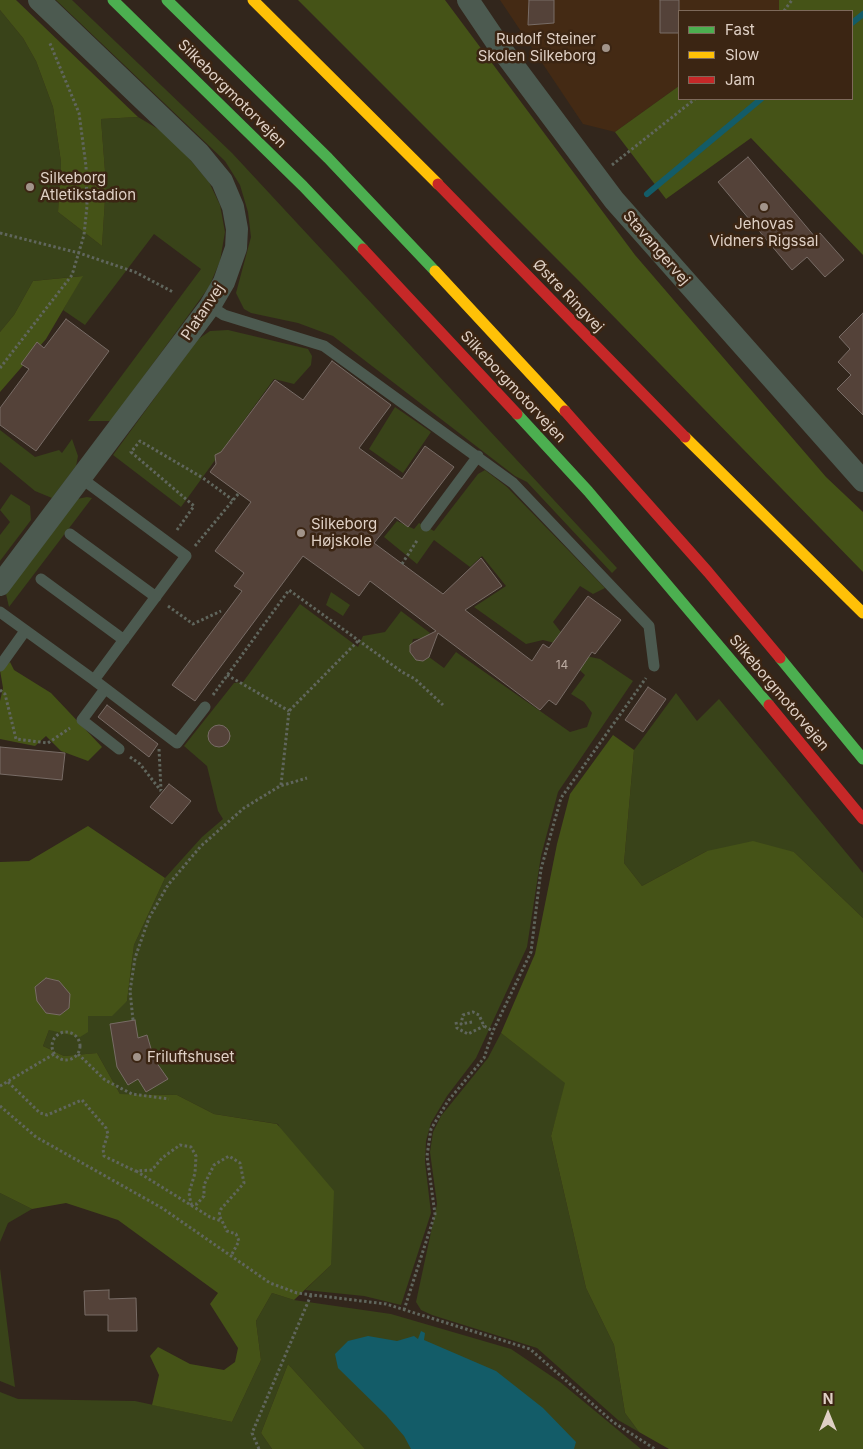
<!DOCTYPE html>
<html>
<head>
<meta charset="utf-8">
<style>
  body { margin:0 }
  #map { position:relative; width:863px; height:1449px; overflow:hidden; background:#32261c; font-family:Inter,sans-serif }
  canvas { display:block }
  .legend { position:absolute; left:678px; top:10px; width:175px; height:90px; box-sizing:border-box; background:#3b2513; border:1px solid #7d695a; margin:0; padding:6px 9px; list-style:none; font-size:15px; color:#dfd0c5 }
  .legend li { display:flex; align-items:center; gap:10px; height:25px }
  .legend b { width:25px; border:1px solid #7d695a }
  .north { position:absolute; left:803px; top:1389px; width:50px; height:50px; -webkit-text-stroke:4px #3b2513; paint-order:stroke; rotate:0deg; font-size:14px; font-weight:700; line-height:20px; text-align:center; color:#dfd0c5 }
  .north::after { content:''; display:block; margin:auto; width:18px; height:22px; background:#dfd0c5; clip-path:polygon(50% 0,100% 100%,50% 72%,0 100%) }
</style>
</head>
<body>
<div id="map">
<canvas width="863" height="1449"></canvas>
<ul class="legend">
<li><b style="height:6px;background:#4caf50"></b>Fast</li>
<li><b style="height:6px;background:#ffc107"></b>Slow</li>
<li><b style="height:6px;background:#c62828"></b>Jam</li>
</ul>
<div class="north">N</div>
</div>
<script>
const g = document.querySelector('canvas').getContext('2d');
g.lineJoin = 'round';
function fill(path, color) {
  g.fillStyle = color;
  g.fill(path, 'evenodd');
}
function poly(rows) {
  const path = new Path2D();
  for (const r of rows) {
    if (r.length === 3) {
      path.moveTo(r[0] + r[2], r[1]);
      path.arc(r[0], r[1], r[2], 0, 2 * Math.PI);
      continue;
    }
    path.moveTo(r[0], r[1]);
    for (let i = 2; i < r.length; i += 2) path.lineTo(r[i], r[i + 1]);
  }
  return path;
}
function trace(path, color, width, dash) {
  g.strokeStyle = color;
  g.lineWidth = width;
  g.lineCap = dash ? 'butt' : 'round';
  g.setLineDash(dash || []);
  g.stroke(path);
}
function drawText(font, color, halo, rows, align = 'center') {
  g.font = font + ' Inter,sans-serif';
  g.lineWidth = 5;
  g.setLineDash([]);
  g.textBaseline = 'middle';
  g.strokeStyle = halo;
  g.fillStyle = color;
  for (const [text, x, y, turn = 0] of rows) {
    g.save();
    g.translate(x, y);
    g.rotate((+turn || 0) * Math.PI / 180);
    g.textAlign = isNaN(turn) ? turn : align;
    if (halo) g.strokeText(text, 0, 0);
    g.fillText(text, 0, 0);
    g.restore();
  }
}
fill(poly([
  [500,0,779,0,779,11,679,11,679,86,615,132,583,124]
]), '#442a14');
fill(poly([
  [56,0,72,0,232,153,617,568,612,573,527,482,515,476,333,336,298,323,251,313,244,309,236,293,251,237,248,212,240,185,225,161],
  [0,10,23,38,36,61,53,107,61,162,58,212,102,246,106,184,101,119,138,117,170,136,209,182,220,205,225,232,220,261,209,287,111,421,88,421,201,269,154,234,85,325,63,310,82,276,33,281,14,315,0,332],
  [228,330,308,349,312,356,311,365,294,384,274,379,181,507,113,455,197,340,210,331],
  [395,407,431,432,403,473,369,449],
  [0,430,35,457,59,450,62,453,72,439,78,456,76,466,52,498,35,491,0,462],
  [485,470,507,487,605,588,593,594,580,586,553,622,560,631,589,652,543,640,526,644,474,607,506,586,482,556,470,567,434,540,417,564,384,537,397,521,414,529,419,523,434,531,478,474],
  [11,494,30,506,31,520,0,561,0,535,10,522,0,510],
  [87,497,92,498,9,607,6,594,77,499],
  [331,592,350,605,343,616,326,605],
  [300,604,358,647,363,636,385,632,401,611,430,633,427,638,413,639,410,652,416,660,423,661,429,657,444,668,456,652,570,732,587,727,592,713,584,702,571,694,585,675,558,650,600,659,633,681,558,792,541,856,527,947,476,1058,447,1096,431,1123,426,1141,425,1162,431,1213,401,1305,364,1296,305,1290,331,1265,278,1124,214,1114,177,1095,120,1094,97,1053,64,1056,43,1046,49,1030,88,1032,88,1016,127,1001,134,945,165,878,202,837,223,819,218,811,207,766,184,746,234,683,243,682],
  [676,693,697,721,719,699,863,873,863,918,794,852,707,851,642,886,624,863,634,750],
  [501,1033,566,1083,551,1136,586,1288,614,1345,625,1413,639,1432,618,1420,537,1348,432,1315,421,1310,416,1302,437,1204,430,1152,433,1132,441,1116,488,1058],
  [0,1193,32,1209,8,1223,0,1242],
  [0,1268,15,1387,0,1381],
  [272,1293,294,1300,391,1314,511,1349,560,1382,641,1449,365,1449,288,1364,261,1433,272,1449,0,1449,0,1392,18,1399,135,1401,232,1422,261,1360,256,1321]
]), '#394319');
fill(poly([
  [0,0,16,0,138,117,101,119,106,184,102,246,58,212,61,162,53,107,36,61,23,38,0,10],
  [298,0,445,0,635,255,826,477,863,512,863,572,580,282],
  [779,0,863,0,863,255,751,138,666,199,615,132,679,86,679,99,852,99,852,11,779,11],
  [83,276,46,339,0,392,0,332,14,315,33,281],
  [10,662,14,670,51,693,102,747,88,761,61,751,46,736,35,746,0,739,0,701,3,688,0,670],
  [613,735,634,750,624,863,642,886,707,851,753,841,794,852,863,918,863,1449,669,1449,639,1432,625,1413,614,1345,586,1288,551,1136,565,1083,501,1033,535,954,557,844,570,794],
  [88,826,165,878,134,945,127,1001,112,1016,88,1016,88,1032,80,1037,49,1030,43,1046,64,1056,97,1053,120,1094,177,1095,214,1114,277,1124,334,1191,331,1265,294,1300,272,1293,256,1321,261,1360,232,1422,152,1405,159,1375,150,1356,158,1347,190,1364,224,1370,235,1362,238,1348,210,1304,218,1293,118,1220,66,1203,32,1209,0,1193,0,862,29,861],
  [288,1364,365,1449,272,1449,261,1433]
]), '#455317');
fill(poly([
  [421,1331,425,1333,424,1340,496,1371,543,1408,576,1442,574,1449,411,1449,404,1436,386,1415,338,1368,335,1354,348,1341,368,1336,397,1341,414,1336,418,1339]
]), '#135c68');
trace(poly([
  [852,23,863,14],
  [647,194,761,99]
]), '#135c68', 6);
const building = poly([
  [529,0,554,0,554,23,528,25,529,0],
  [660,0,679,0,679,33,660,33,660,0],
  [748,157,815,237,820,233,844,260,825,277,807,257,792,270,718,182,748,157],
  [863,313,863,415,837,389,851,375,838,362,850,349,839,337,863,313],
  [66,319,109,351,36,451,0,425,0,408,29,369,21,364,37,342,44,348,66,319],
  [332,361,391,405,359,448,402,479,425,446,454,467,408,527,395,517,374,543,443,594,481,558,502,586,465,610,532,661,543,644,549,648,588,596,621,620,595,654,592,652,556,705,549,700,540,710,438,633,429,657,423,661,416,660,410,652,410,645,414,642,436,631,370,581,359,596,303,556,195,701,172,685,242,591,234,586,244,573,215,551,251,502,210,472,216,464,215,455,221,452,275,380,303,400,332,361],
  [648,687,666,699,643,732,625,720,648,687],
  [107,705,158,744,149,757,98,717,107,705],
  [219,736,11],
  [0,747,65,753,62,780,0,774,0,747],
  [169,784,191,801,172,824,150,807,169,784],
  [46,978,59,981,70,994,69,1008,60,1015,46,1013,37,1001,35,987,46,978],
  [135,1020,138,1038,147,1035,154,1059,168,1079,146,1092,138,1079,128,1085,117,1067,110,1024,135,1020],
  [109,1290,109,1299,136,1298,137,1331,108,1331,108,1315,85,1315,84,1291,109,1290]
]);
fill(building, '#544239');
trace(building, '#786c66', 1);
trace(poly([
  [784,11,792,0],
  [612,165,695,99],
  [0,233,79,253,135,272,173,292],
  [0,368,72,275,84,235,87,206,86,166,79,113,49,41],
  [177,530,194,506,131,452,140,441,203,478,233,500],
  [195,546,239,493],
  [402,564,418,539],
  [168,606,193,624,221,611],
  [227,675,289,711],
  [0,690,5,694,16,739,48,743,70,728],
  [213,695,289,590,402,672,415,679,443,705],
  [159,749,161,790],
  [130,757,140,764,161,791],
  [281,785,289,711,358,641],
  [133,1020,130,991,135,958,149,918,168,885,201,846,244,808,280,786,307,778],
  [456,1022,457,1028,468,1034,484,1026],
  [472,1022,461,1024,463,1015,473,1012,479,1015,484,1026,493,1031],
  [66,1046,14],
  [78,1054,105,1080,132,1094,169,1099],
  [8,1082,40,1113,47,1115,82,1100,106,1128,108,1134,103,1149,104,1156,135,1171,152,1170,162,1158,180,1145,191,1147,196,1156,195,1173,189,1193,191,1204,197,1204,204,1196,204,1185,214,1165,229,1156,240,1163,244,1183,221,1209,219,1215,227,1231,236,1234,239,1241,231,1256],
  [0,1086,54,1054],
  [0,1106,36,1137,162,1208,270,1283,297,1293,386,1304,530,1349,613,1422,655,1449],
  [136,1171,210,1217,221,1221],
  [404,1310,435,1214,427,1156,431,1129,448,1101,484,1058,493,1031,531,952,541,869,561,798,646,678],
  [259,1449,252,1433,311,1295]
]), '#60665d', 3, [2.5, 2.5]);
trace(poly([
  [210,306,224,315,324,346,513,483,649,626,654,666],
  [426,526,478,456],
  [70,534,156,597],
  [41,579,124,640],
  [0,612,94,680,186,556,81,478],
  [0,666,25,631],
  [94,680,177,743,205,707],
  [105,689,82,720,119,749]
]), '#4c5a50', 11);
trace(poly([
  [468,0,499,46,614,200,863,481],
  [0,585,210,306,224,282,236,248,237,229,233,207,222,181,199,153,39,0]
]), '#4c5a50', 22);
trace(poly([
  [113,0,303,186,363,249],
  [167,0,328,158,435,271],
  [517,414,588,491,769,705],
  [780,658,863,759]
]), '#4caf50', 11);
trace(poly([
  [253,0,438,184],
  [435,271,565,411],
  [685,437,863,613]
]), '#ffc107', 11);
trace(poly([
  [438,184,685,437],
  [363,249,517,414],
  [565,411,708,572,780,658],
  [769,705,863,819]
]), '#c62828', 11);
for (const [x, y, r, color] of [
  [606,48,5,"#a2948a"],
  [30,187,5,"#a2948a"],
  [764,207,5,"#a2948a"],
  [301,533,5,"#a2948a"],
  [137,1057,5,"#a2948a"]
]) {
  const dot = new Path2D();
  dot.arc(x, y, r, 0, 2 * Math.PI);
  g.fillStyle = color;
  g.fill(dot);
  trace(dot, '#3b2513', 2);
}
drawText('12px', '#bcaca2', null, [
  ["14",562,665]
]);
drawText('15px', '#dfd0c5', '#3b2513', [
  ["Rudolf Steiner",596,39,"right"],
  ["Skolen Silkeborg",596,56,"right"],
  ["Silkeborg",40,178],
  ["Atletikstadion",40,195],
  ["Jehovas",764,224,"center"],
  ["Vidners Rigssal",764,241,"center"],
  ["Silkeborg",311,524],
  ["Højskole",311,541],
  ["Friluftshuset",147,1057]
], 'left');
drawText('15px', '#dfd0c5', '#3b2513', [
  ["Silkeborgmotorvejen",232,94,45],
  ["Stavangervej",656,248,49],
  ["Østre Ringvej",568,296,46],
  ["Platanvej",203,312,-56],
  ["Silkeborgmotorvejen",513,387,47],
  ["Silkeborgmotorvejen",779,693,50]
]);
</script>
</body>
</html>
